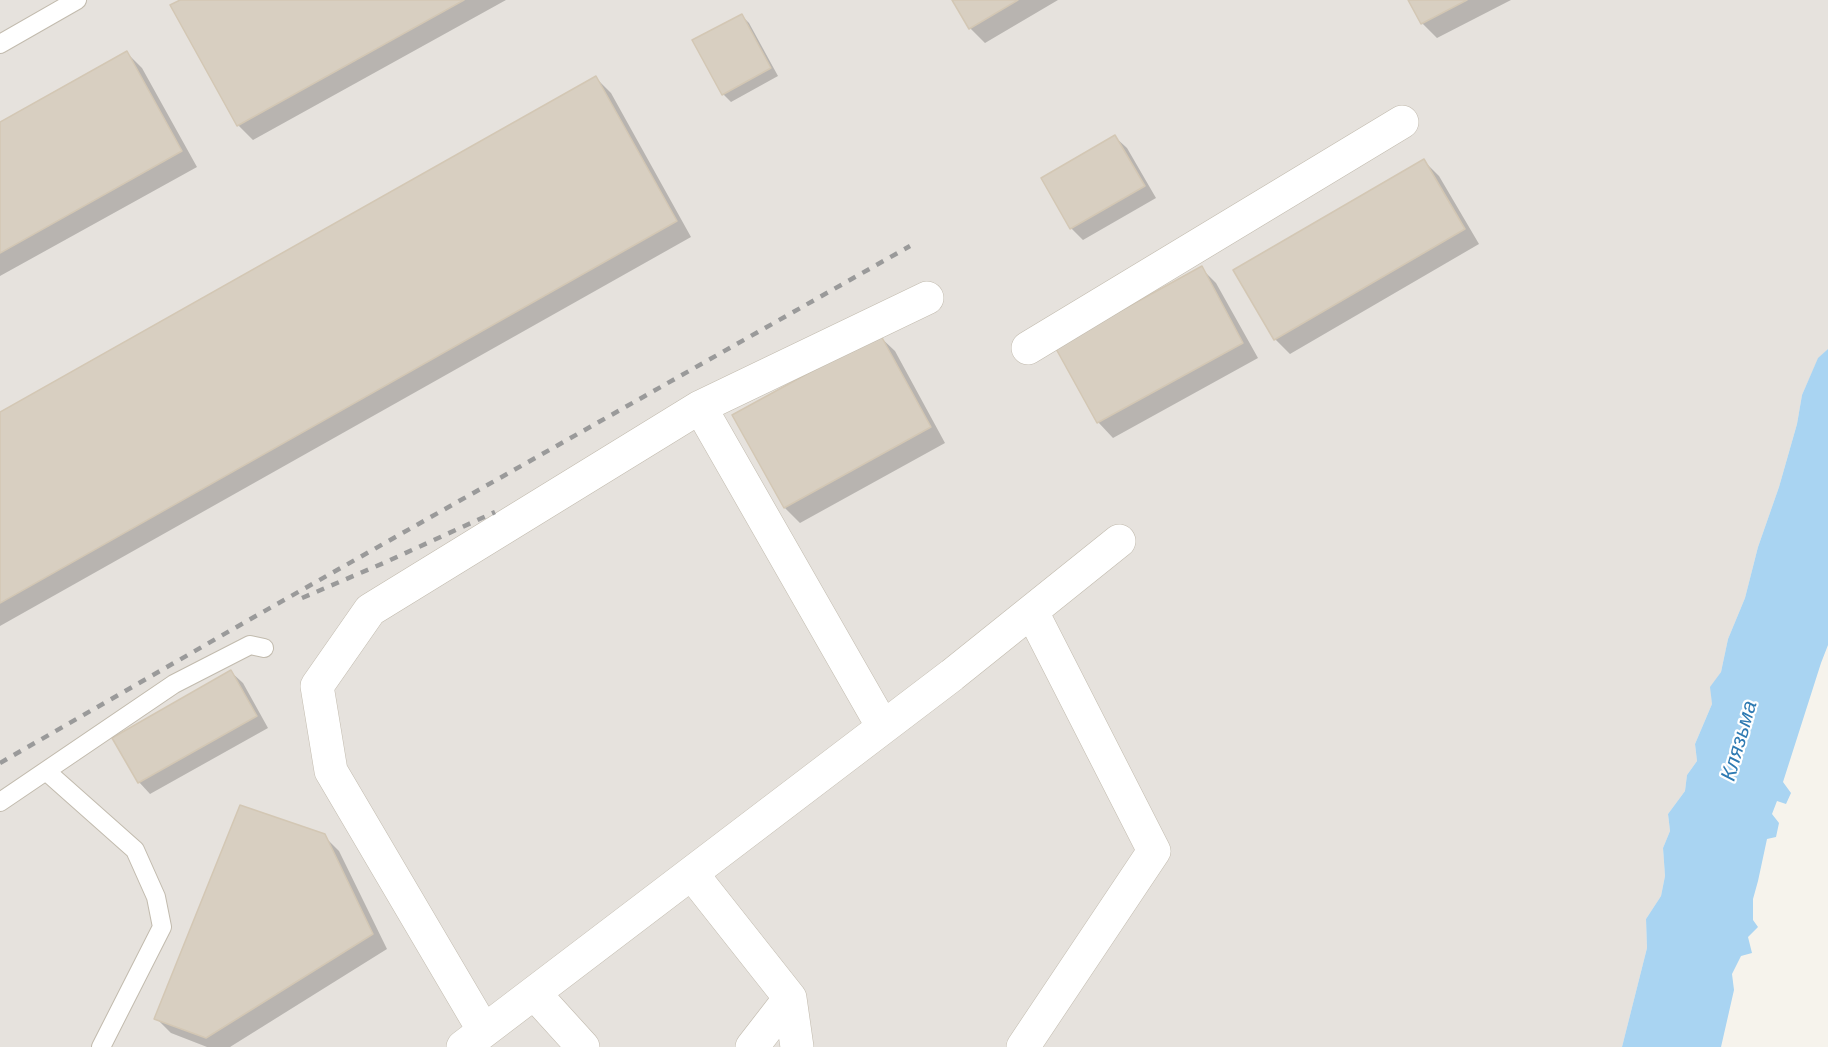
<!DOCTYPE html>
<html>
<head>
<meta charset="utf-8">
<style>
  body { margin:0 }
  canvas { display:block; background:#f6f3ec }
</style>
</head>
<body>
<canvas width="1828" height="1047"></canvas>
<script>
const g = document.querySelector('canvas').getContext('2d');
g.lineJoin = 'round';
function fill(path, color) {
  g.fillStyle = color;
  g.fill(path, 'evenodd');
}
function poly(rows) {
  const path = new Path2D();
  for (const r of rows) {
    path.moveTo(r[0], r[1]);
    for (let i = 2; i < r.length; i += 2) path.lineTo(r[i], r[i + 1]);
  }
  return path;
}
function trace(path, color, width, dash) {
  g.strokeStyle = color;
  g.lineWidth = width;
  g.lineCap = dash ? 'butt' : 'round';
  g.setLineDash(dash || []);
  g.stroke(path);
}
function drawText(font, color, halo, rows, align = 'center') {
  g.font = font + ' "DM Sans",sans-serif';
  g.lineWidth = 4.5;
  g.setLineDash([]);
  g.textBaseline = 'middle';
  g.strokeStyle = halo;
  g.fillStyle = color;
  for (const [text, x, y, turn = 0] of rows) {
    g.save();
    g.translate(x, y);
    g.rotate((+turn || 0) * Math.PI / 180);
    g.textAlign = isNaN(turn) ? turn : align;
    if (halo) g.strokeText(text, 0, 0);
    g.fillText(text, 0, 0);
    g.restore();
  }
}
fill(poly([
  [0,0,1828,0,1828,349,1818,359,1802,395,1797,424,1779,487,1758,547,1745,598,1728,639,1721,672,1711,687,1712,704,1695,744,1697,761,1687,775,1685,791,1668,814,1670,831,1663,848,1665,876,1661,896,1646,919,1647,948,1622,1047,0,1047]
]), '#e6e2dd');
fill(poly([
  [1828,349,1828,645,1821,663,1783,782,1791,793,1786,804,1777,801,1772,814,1779,823,1776,837,1767,839,1758,881,1753,899,1753,920,1758,927,1748,937,1752,953,1741,956,1732,974,1734,990,1721,1047,1622,1047,1647,948,1646,919,1661,896,1665,876,1663,848,1670,831,1668,814,1685,791,1687,775,1697,761,1695,744,1712,704,1710,687,1721,672,1728,639,1745,598,1758,547,1779,487,1797,424,1802,395,1818,358]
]), '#a9d4f2');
fill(poly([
  [183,0,506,0,253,140,238,125],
  [954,0,1058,0,985,43,970,28],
  [1410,0,1511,0,1437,38,1422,23],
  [741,15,749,23,778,76,731,102,723,94],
  [127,53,142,68,197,167,0,276,0,124],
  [596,78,611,93,691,237,0,626,0,414],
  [1115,137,1127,148,1156,198,1083,240,1071,228,1043,179],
  [1424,161,1439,176,1479,244,1290,354,1275,339],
  [1201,268,1216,283,1258,358,1113,438,1098,422,1057,347],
  [879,336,895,351,945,443,800,523,785,508],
  [231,672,243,683,268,728,150,794,139,782],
  [324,836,339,851,387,949,230,1047,207,1047,171,1033,156,1018]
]), '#0003');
const building = poly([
  [180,0,464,0,237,126,170,5,180,0],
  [952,0,1018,0,969,29,952,0],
  [1408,0,1467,0,1421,24,1408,0],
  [742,14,771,68,722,95,692,40,742,14],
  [127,51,182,151,0,253,0,122,127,51],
  [596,76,677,221,0,603,0,412,596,76],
  [1115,135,1145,186,1070,229,1041,178,1115,135],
  [1424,159,1465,229,1274,340,1233,270,1424,159],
  [1202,266,1243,343,1097,423,1055,347,1202,266],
  [880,334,931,427,784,508,732,415,880,334],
  [231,670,257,716,138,783,112,738,231,670],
  [240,805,325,834,373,934,206,1038,154,1019,240,805]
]);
fill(building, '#d8cfc1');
trace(building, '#d3c7b4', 1.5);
const service = poly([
  [0,44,77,0],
  [46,771,135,850,156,897,162,927,101,1047],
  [0,802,174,684,250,645,264,648]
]);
const minor = poly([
  [1028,348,1402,122],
  [700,407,927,298],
  [692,874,790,998,797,1047],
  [534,993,583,1047],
  [484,1031,331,771,317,686,370,610,700,407,883,727],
  [463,1047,952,675,1119,541],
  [752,1047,790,998],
  [1023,1047,1154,851,1032,612]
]);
trace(service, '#c2bbae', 20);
trace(minor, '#c2bbae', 34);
trace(service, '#fff', 18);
trace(minor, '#fff', 33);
trace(poly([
  [302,598,386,562,495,512],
  [0,763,247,621,910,246]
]), '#9a9a9a', 4.5, [8, 8]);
drawText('italic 21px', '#2e7ab2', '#fff', [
  ["Клязьма",1740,741,-74]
]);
</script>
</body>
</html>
